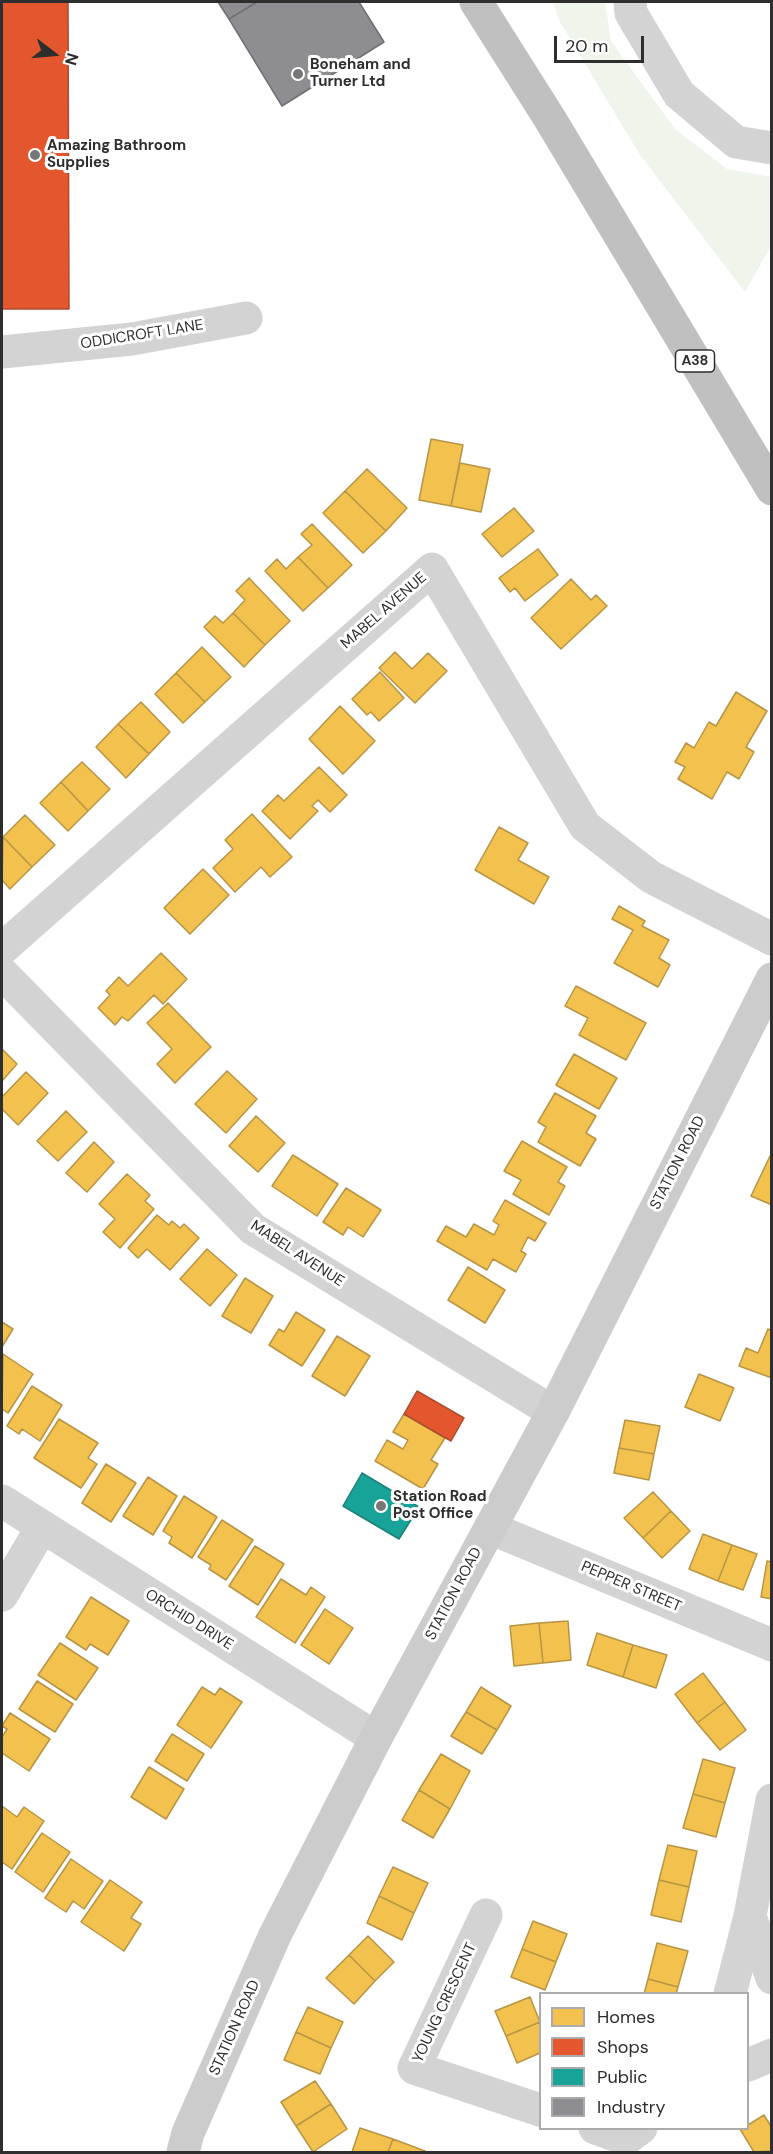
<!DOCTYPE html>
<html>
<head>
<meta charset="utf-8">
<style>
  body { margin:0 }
  #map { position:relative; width:773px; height:2154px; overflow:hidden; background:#fff; font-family:"DM Sans",sans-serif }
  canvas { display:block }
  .frame { position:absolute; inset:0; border:3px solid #2e2e2e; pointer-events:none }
  .legend { position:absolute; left:539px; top:1992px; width:210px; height:138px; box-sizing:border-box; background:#fff; border:2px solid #ababab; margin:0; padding:8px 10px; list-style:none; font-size:18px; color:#2e2e2e }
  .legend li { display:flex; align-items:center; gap:12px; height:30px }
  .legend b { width:30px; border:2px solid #ababab }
  .north { position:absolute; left:24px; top:24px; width:60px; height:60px; -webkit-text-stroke:4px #fff; paint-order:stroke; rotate:106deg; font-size:16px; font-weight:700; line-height:24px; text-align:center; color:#2e2e2e }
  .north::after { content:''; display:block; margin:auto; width:21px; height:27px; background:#2e2e2e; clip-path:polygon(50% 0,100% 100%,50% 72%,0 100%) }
  .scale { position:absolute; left:554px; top:36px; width:90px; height:27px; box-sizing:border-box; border:3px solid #2e2e2e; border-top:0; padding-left:8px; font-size:18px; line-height:21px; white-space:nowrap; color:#2e2e2e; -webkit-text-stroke:4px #fff; paint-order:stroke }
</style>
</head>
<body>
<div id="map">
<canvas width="773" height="2154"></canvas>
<div class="frame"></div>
<ul class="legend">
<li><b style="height:16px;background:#f2c14e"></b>Homes</li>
<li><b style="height:16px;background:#e4572e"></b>Shops</li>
<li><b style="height:16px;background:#17a398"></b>Public</li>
<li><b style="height:16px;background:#8d8d92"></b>Industry</li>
</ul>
<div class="north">N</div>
<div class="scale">20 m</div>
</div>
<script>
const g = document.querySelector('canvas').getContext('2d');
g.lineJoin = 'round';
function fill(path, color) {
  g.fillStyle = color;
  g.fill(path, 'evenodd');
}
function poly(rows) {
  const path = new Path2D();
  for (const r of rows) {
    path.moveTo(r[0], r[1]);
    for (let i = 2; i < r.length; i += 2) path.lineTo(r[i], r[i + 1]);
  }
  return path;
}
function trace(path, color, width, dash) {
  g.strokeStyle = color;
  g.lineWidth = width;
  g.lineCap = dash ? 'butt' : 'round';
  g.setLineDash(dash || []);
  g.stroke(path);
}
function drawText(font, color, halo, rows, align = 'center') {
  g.font = font + ' "DM Sans",sans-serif';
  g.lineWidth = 6;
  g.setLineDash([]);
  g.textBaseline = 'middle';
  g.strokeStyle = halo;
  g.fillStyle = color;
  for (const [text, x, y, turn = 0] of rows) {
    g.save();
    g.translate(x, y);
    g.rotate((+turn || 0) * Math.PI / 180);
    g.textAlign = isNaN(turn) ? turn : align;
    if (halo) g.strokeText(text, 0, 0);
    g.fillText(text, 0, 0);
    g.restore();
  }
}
fill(poly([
  [553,2,605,2,611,41,675,129,727,169,771,177,771,246,745,292,640,155,560,22]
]), '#f0f5eb');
const homes = poly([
  [431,439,463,445,451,506,419,500,431,439],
  [460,463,490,469,481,512,451,506,460,463],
  [367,469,407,508,386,531,345,491,367,469],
  [345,491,386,531,363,553,323,513,345,491],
  [514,508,534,531,502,557,482,534,514,508],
  [312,524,352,565,328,588,298,557,312,545,301,534,312,524],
  [538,549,558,575,525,601,515,588,510,592,499,578,538,549],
  [298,557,328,588,303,611,265,571,277,559,286,569,298,557],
  [249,578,290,621,265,645,233,613,245,600,236,591,249,578],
  [571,579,591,600,596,595,607,606,561,649,531,618,571,579],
  [233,613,265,645,244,667,204,627,215,616,223,623,233,613],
  [202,647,231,677,205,702,176,673,202,647],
  [395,652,412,669,428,653,447,671,415,703,379,668,395,652],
  [380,672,404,698,379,721,371,712,367,715,352,699,380,672],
  [176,673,205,702,183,723,155,694,176,673],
  [736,692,767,711,746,747,754,752,739,779,727,772,712,799,678,779,685,767,675,762,686,743,694,748,709,722,716,726,736,692],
  [141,702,170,732,149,754,118,724,141,702],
  [340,706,375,741,343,774,309,739,340,706],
  [118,724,149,754,126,778,96,747,118,724],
  [82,762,110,789,88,811,61,782,82,762],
  [319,767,347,795,330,812,318,800,312,806,318,811,290,839,262,811,278,795,284,801,319,767],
  [61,782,88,811,68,831,40,803,61,782],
  [252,814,292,857,270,877,261,867,235,892,213,868,233,849,225,840,252,814],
  [25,815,55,845,32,867,3,837,25,815],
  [499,827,528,843,518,860,549,877,534,904,475,870,499,827],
  [3,837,32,867,10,889,2,880,3,837],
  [203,869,229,895,190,934,164,908,203,869],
  [619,906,645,921,642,926,669,940,659,958,670,965,658,987,614,963,633,930,612,919,619,906],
  [161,953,187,979,163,1004,154,995,128,1021,122,1017,115,1025,98,1008,110,995,106,991,119,977,128,986,161,953],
  [576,986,646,1023,626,1060,579,1035,588,1018,565,1006,576,986],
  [168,1003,211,1047,175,1083,157,1064,172,1049,147,1023,168,1003],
  [2,1049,17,1064,2,1081,2,1049],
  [574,1054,617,1078,599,1109,556,1085,574,1054],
  [227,1071,257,1099,226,1133,195,1104,227,1071],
  [26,1072,48,1093,18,1125,2,1109,2,1097,26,1072],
  [555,1093,596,1116,586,1133,596,1139,580,1166,538,1142,546,1127,538,1122,555,1093],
  [66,1111,87,1132,58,1161,37,1141,66,1111],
  [256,1116,285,1143,258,1172,229,1146,256,1116],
  [522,1141,567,1167,558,1182,565,1186,549,1215,513,1194,521,1180,504,1171,522,1141],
  [94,1142,114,1162,87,1192,66,1173,94,1142],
  [293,1155,338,1184,317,1216,272,1186,293,1155],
  [770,1156,772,1157,772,1205,751,1196,770,1156],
  [127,1174,150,1195,145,1201,154,1209,120,1248,103,1232,115,1219,99,1204,127,1174],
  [346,1188,381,1210,363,1237,348,1227,343,1235,323,1222,346,1188],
  [505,1200,546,1223,535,1241,528,1237,521,1251,526,1254,516,1272,493,1259,487,1270,437,1241,446,1226,466,1237,474,1224,494,1235,499,1225,493,1221,505,1200],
  [157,1215,169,1225,172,1221,180,1228,184,1224,199,1238,170,1270,147,1249,138,1258,128,1248,157,1215],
  [207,1249,237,1275,210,1306,180,1279,207,1249],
  [468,1267,505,1290,485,1323,448,1300,468,1267],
  [245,1278,273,1296,251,1333,222,1316,245,1278],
  [296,1312,325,1330,302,1366,269,1345,279,1329,284,1332,296,1312],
  [2,1322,13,1329,2,1347,2,1322],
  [768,1329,772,1331,772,1378,739,1366,746,1348,758,1353,768,1329],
  [337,1336,370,1356,345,1396,312,1376,337,1336],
  [3,1354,33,1374,8,1413,2,1409,3,1354],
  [699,1374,734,1388,720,1421,685,1407,699,1374],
  [32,1386,62,1405,40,1441,22,1429,19,1434,7,1426,32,1386],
  [404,1414,445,1438,431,1460,438,1464,423,1489,375,1461,387,1440,403,1449,408,1440,393,1432,404,1414],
  [59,1419,98,1443,88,1458,97,1464,81,1488,34,1458,59,1419],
  [625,1420,660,1426,654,1454,619,1448,625,1420],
  [619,1448,654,1454,649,1480,614,1473,619,1448],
  [106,1464,136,1483,111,1522,82,1503,106,1464],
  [148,1477,177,1496,153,1535,123,1516,148,1477],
  [653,1492,671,1511,643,1538,624,1518,653,1492],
  [184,1496,217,1517,192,1558,169,1543,172,1537,163,1531,184,1496],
  [671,1511,690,1531,662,1558,643,1538,671,1511],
  [222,1520,253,1540,226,1580,209,1569,211,1565,198,1557,222,1520],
  [703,1534,732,1545,718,1581,689,1569,703,1534],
  [732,1545,757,1554,743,1590,718,1581,732,1545],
  [255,1546,284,1564,258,1605,229,1586,255,1546],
  [767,1561,772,1562,772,1599,761,1597,767,1561],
  [281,1579,306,1595,311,1587,325,1597,295,1643,256,1617,281,1579],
  [91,1597,129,1621,108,1655,90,1644,86,1650,66,1637,91,1597],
  [325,1609,353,1628,329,1664,301,1645,325,1609],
  [568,1621,571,1660,543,1663,539,1623,568,1621],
  [539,1623,543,1663,514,1666,510,1626,539,1623],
  [597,1633,633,1645,623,1677,587,1665,597,1633],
  [60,1643,98,1668,76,1700,38,1675,60,1643],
  [633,1645,667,1655,656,1688,623,1677,633,1645],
  [703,1673,725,1702,697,1723,675,1694,703,1673],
  [37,1681,73,1704,55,1732,19,1709,37,1681],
  [202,1687,215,1695,220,1688,242,1702,211,1748,177,1725,202,1687],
  [481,1687,511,1706,497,1730,466,1712,481,1687],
  [725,1702,746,1730,720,1750,697,1723,725,1702],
  [466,1712,497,1730,482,1754,451,1736,466,1712],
  [10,1713,50,1739,29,1771,2,1753,2,1737,7,1729,2,1726,10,1713],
  [172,1734,204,1754,187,1781,155,1761,172,1734],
  [441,1754,470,1771,450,1809,419,1790,441,1754],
  [703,1759,735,1768,725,1803,693,1794,703,1759],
  [149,1767,184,1789,166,1819,131,1797,149,1767],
  [419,1790,450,1809,433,1838,402,1820,419,1790],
  [693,1794,725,1803,716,1837,683,1828,693,1794],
  [2,1806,17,1817,24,1807,44,1821,12,1869,2,1862,2,1806],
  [42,1833,70,1852,43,1892,15,1872,42,1833],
  [668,1845,697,1851,689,1887,659,1880,668,1845],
  [71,1859,103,1881,84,1909,73,1901,66,1912,45,1898,71,1859],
  [393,1867,428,1883,414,1913,379,1896,393,1867],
  [110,1880,142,1902,131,1918,141,1924,124,1951,81,1922,110,1880],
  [659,1880,689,1887,681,1922,651,1915,659,1880],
  [379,1896,414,1913,402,1940,367,1923,379,1896],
  [533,1921,567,1934,556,1962,522,1949,533,1921],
  [368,1936,394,1962,375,1981,349,1955,368,1936],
  [657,1943,688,1951,678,1987,648,1979,657,1943],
  [522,1949,556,1962,545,1990,511,1977,522,1949],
  [349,1955,375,1981,354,2004,326,1978,349,1955],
  [648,1979,678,1987,676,1994,644,1994,648,1979],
  [530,1997,540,2022,506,2036,495,2011,530,1997],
  [308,2007,343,2022,331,2048,296,2032,308,2007],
  [540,2022,540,2053,517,2063,506,2036,540,2022],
  [296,2032,331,2048,320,2074,284,2060,296,2032],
  [315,2081,331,2104,296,2126,281,2102,315,2081],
  [331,2104,347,2129,313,2152,296,2126,331,2104],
  [764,2115,772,2128,772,2151,754,2152,740,2129,748,2128,748,2125,764,2115],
  [360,2128,393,2139,388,2152,352,2152,360,2128],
  [393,2139,425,2151,425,2152,388,2152,393,2139]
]);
fill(homes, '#f2c14e');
trace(homes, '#b79544', 1.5);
const shops = poly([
  [2,2,68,2,69,309,2,309,2,2],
  [417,1391,464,1418,451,1441,404,1414,417,1391]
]);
fill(shops, '#e4572e');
trace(shops, '#ad4b2e', 1.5);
const public = poly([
  [362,1473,419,1507,399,1539,343,1506,362,1473]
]);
fill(public, '#17a398');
trace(public, '#1e8078', 1.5);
const industry = poly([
  [218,2,257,2,229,19,218,2],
  [257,2,359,2,384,42,282,106,229,19,257,2]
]);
fill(industry, '#8d8d92');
trace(industry, '#707074', 1.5);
trace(poly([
  [630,2,631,13,679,94,736,142,772,148],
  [2,352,132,339,246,318],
  [2,949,432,569,585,826,651,877,772,939],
  [2,973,253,1229,553,1412],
  [2,1501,376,1738],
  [490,1528,772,1645],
  [2,1595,42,1527],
  [486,1915,414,2068,540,2110],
  [750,1916,772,1978],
  [730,1994,750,1916,772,1800],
  [748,2065,772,2055],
  [595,2128,626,2139,641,2128]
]), '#d3d3d3', 33);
trace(poly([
  [183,2152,188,2133,275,1935,376,1738,553,1412,772,979]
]), '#ccc', 33);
trace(poly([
  [476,2,550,119,772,489]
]), '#c0c0c0', 33);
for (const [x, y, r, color] of [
  [298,74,6,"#777"],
  [35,155,6,"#777"],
  [381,1506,6,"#777"]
]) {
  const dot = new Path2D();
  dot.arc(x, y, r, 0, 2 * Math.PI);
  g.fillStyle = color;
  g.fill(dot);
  trace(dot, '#fff', 2);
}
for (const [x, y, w] of [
  [695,361,39]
]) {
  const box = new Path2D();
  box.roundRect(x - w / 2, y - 11, w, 22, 4.5);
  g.fillStyle = '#fff';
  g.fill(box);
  trace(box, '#2e2e2e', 1.5);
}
drawText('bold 14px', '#2e2e2e', null, [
  ["A38",695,361]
]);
drawText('bold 15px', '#2e2e2e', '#fff', [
  ["Boneham and",310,65],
  ["Turner Ltd",310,82],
  ["Amazing Bathroom",47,146],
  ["Supplies",47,163],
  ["Station Road",393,1497],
  ["Post Office",393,1514]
], 'left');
drawText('15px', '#2e2e2e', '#fff', [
  ["ODDICROFT LANE",142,335,-9],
  ["MABEL AVENUE",384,611,-41],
  ["STATION ROAD",678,1163,-63],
  ["MABEL AVENUE",297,1254,33],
  ["PEPPER STREET",631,1587,23],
  ["STATION ROAD",454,1594,-62],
  ["ORCHID DRIVE",189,1620,32],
  ["YOUNG CRESCENT",445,2003,-65],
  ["STATION ROAD",235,2028,-66]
]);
</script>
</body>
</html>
